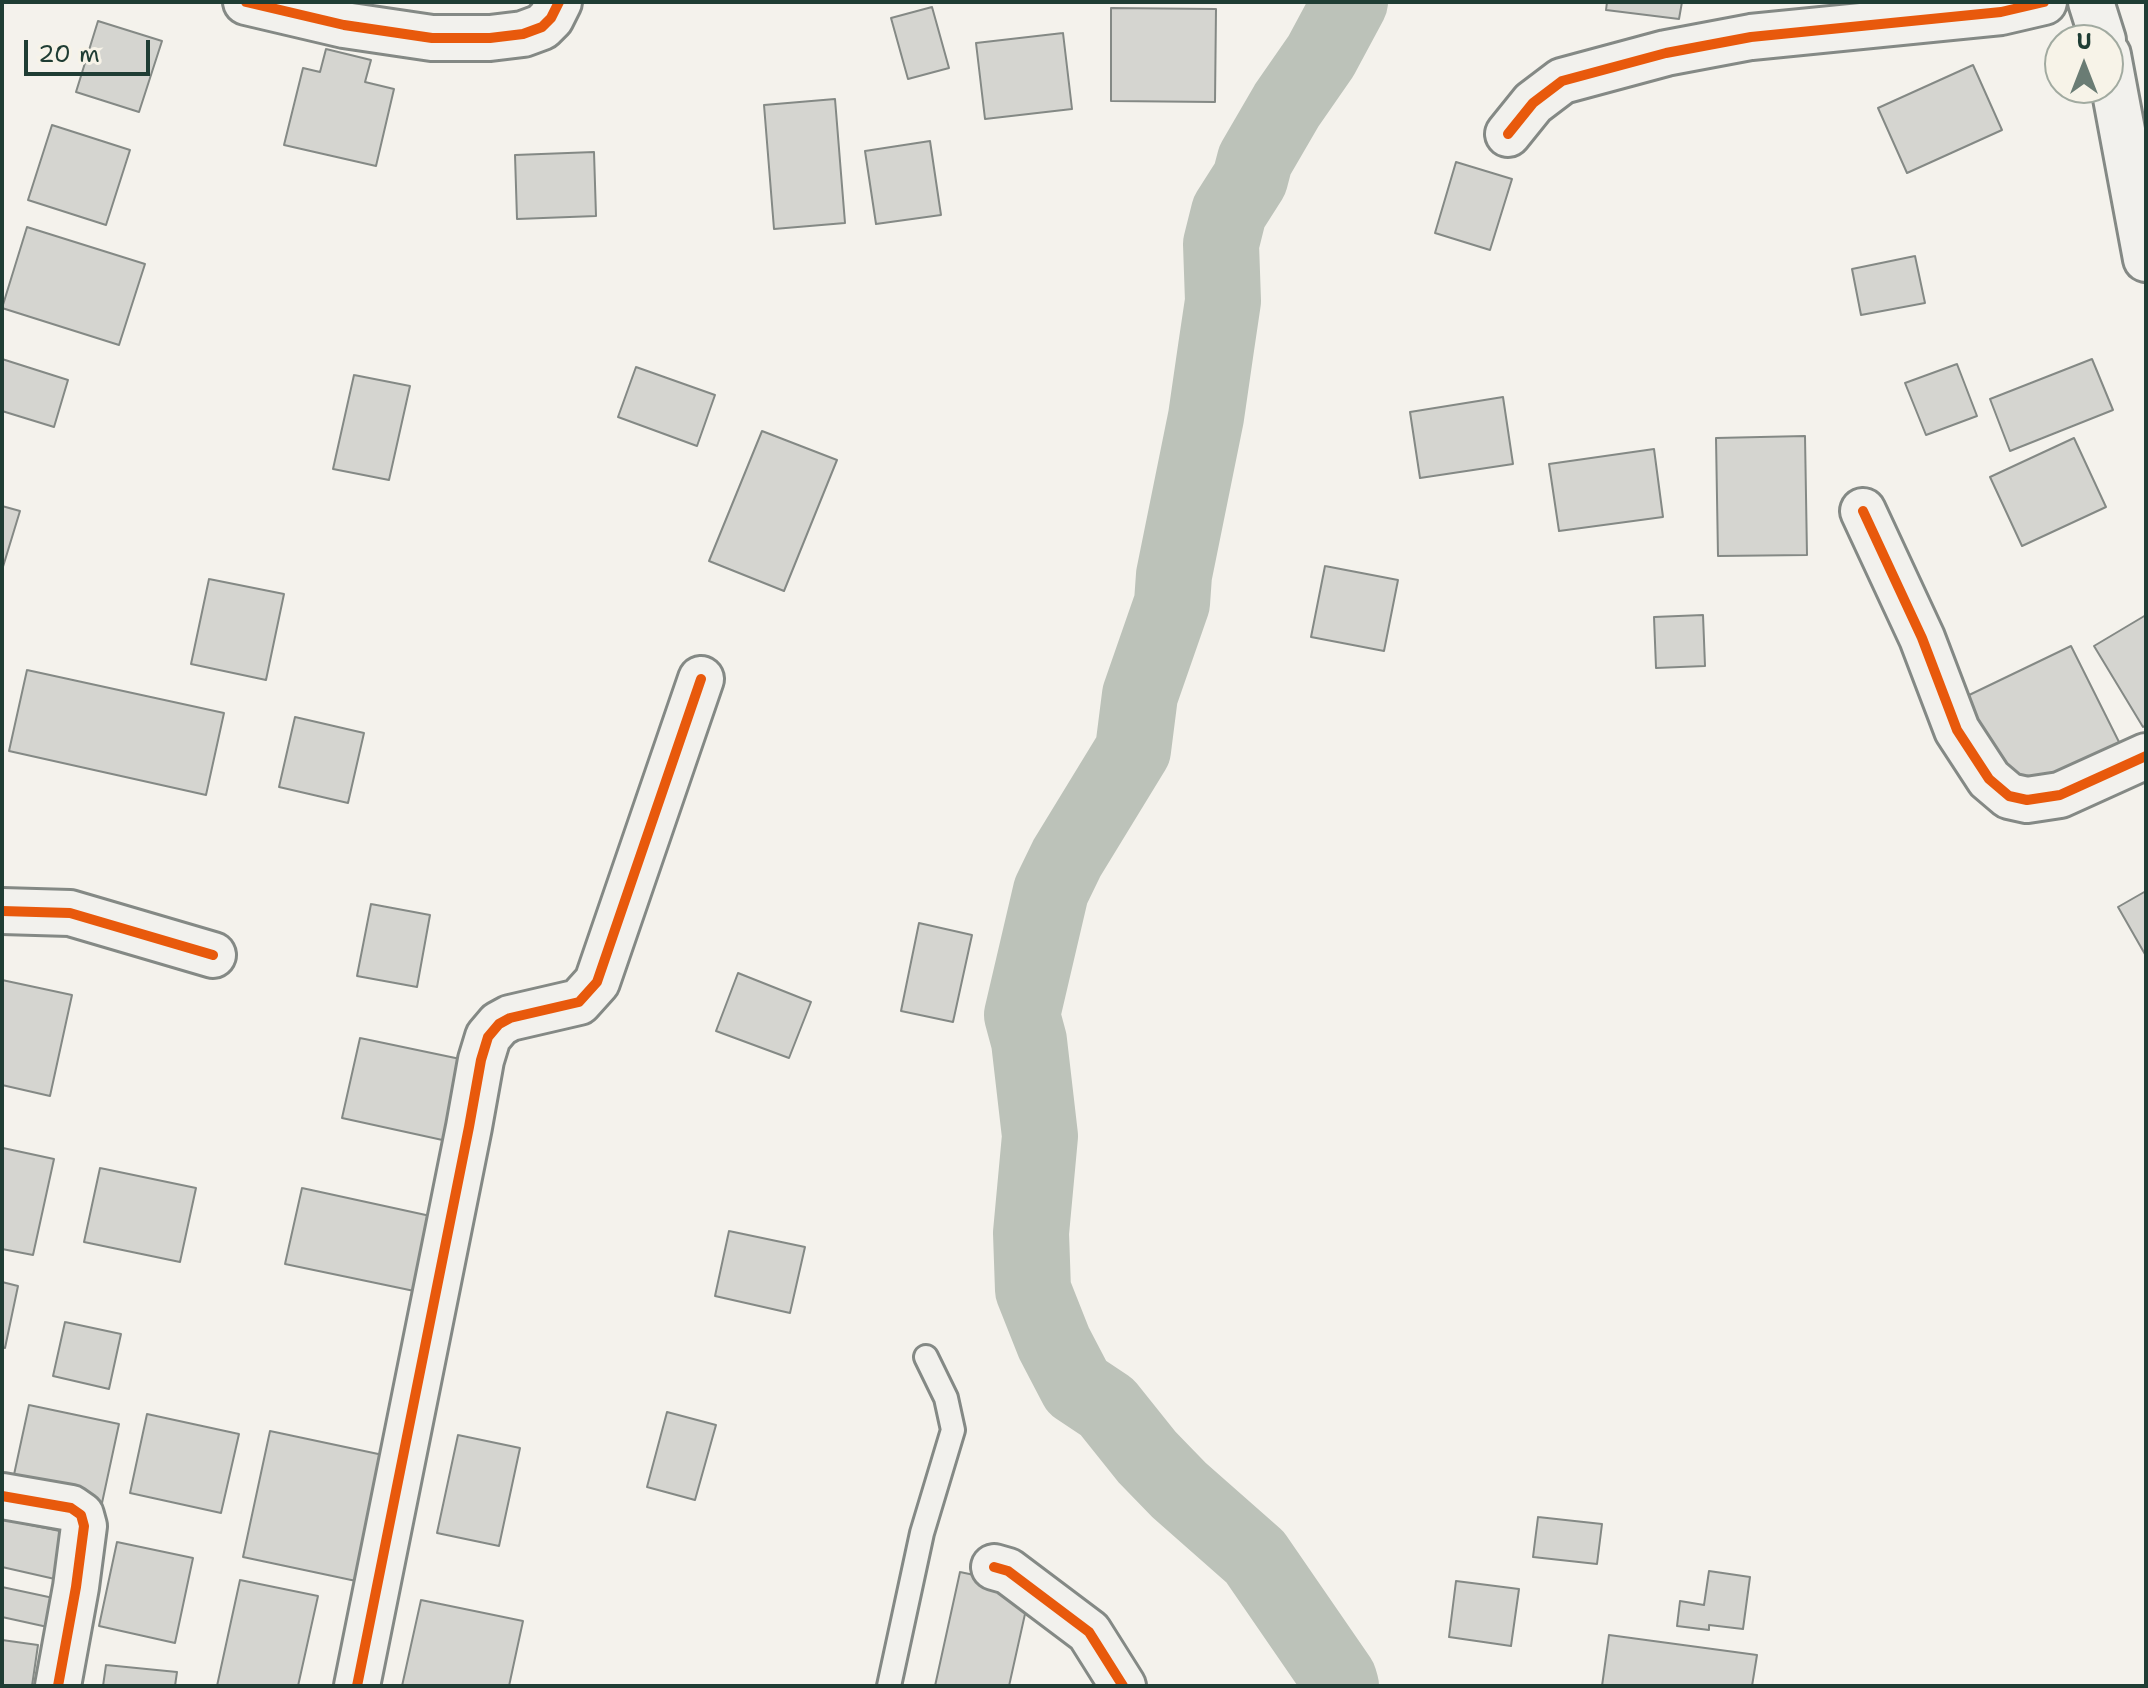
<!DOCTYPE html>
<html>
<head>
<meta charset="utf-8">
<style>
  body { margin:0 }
  #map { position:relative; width:2148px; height:1688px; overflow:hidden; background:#f4f2ec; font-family:"Shantell Sans",sans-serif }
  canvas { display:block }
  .frame { position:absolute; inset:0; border:4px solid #1f3d34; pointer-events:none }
  .north { position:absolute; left:2044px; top:24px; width:80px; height:80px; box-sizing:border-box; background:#f7f3e8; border:2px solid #a1aaa0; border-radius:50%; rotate:0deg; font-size:22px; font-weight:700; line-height:32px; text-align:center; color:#1f3d34 }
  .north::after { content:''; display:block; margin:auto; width:28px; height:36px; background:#6a7c74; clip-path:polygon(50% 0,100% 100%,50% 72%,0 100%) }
  .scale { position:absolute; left:24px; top:40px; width:126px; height:36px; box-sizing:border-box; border:4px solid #1f3d34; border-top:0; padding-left:10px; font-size:24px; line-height:28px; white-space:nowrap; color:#1f3d34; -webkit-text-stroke:6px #f7f3e8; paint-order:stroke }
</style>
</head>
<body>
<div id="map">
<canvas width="2148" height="1688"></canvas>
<div class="frame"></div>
<div class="north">U</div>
<div class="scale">20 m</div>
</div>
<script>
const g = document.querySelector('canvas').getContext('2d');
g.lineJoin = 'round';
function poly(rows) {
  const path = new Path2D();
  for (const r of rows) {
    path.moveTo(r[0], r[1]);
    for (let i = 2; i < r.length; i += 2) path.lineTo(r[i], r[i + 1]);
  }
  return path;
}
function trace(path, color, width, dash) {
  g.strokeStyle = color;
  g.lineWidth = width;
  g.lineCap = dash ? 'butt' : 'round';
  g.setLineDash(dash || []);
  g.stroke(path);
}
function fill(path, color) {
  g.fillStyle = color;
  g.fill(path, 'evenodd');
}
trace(poly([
  [1341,1686,1339,1679,1255,1557,1179,1490,1147,1457,1107,1407,1077,1387,1054,1343,1033,1290,1031,1233,1040,1136,1029,1041,1022,1015,1051,891,1067,858,1133,750,1140,695,1172,603,1174,575,1206,417,1216,348,1223,301,1221,244,1229,212,1250,179,1255,160,1287,105,1321,56,1350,2]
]), '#bcc2b9', 76);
const building = poly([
  [1607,2,1682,2,1679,19,1606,10,1607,2],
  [932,7,949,68,908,79,891,18,932,7],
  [1111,8,1216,9,1215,102,1111,101,1111,8],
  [98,21,162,41,139,112,76,92,98,21],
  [1063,33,1072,109,985,119,976,43,1063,33],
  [326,49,371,60,365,82,394,89,376,166,284,145,303,68,320,72,326,49],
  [1973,65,2002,130,1907,173,1878,108,1973,65],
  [835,99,845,223,774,229,764,105,835,99],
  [52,125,130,150,106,225,28,200,52,125],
  [930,141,941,215,876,224,865,151,930,141],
  [594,152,596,216,517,219,515,155,594,152],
  [1456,162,1512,179,1490,250,1435,233,1456,162],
  [27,227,145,264,119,345,2,308,27,227],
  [1915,256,1925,303,1861,315,1852,269,1915,256],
  [2,359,68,380,54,427,2,411,2,359],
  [2092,359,2113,410,2010,451,1990,399,2092,359],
  [1957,364,1977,416,1926,435,1905,383,1957,364],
  [636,367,715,395,697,446,618,417,636,367],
  [354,375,410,386,389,480,333,469,354,375],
  [1503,397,1513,464,1420,478,1410,412,1503,397],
  [762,431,837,460,784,591,709,561,762,431],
  [1805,436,1807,555,1718,556,1716,438,1805,436],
  [2074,438,2106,507,2022,546,1990,477,2074,438],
  [1654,449,1663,517,1559,531,1549,464,1654,449],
  [2,506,20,511,2,570,2,506],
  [1325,566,1398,580,1384,651,1311,637,1325,566],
  [209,579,284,594,266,680,191,664,209,579],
  [1703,615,1705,666,1656,668,1654,617,1703,615],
  [2146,615,2146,725,2143,727,2094,646,2146,615],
  [2071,646,2120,744,2014,796,1965,697,2071,646],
  [27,670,224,713,206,795,9,751,27,670],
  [295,717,364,733,348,803,279,787,295,717],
  [2146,891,2146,956,2118,907,2146,891],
  [371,904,430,915,417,987,357,976,371,904],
  [919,923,972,935,953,1022,901,1011,919,923],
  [738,973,811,1002,789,1058,716,1031,738,973],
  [2,980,72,995,50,1096,2,1085,2,980],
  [360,1038,465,1060,447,1141,342,1118,360,1038],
  [3,1148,54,1159,33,1255,2,1249,3,1148],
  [100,1168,196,1188,180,1262,84,1242,100,1168],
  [302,1188,435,1217,419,1292,285,1264,302,1188],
  [729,1231,805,1247,790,1313,715,1296,729,1231],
  [2,1282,18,1286,5,1348,2,1347,2,1282],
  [65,1322,121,1334,109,1389,53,1376,65,1322],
  [29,1405,119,1424,102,1503,12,1484,29,1405],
  [667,1412,716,1425,695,1500,647,1487,667,1412],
  [147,1414,239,1434,221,1513,130,1493,147,1414],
  [270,1431,383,1455,356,1581,243,1557,270,1431],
  [458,1435,520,1448,499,1546,437,1533,458,1435],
  [1538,1517,1602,1524,1597,1564,1533,1557,1538,1517],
  [2,1519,79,1535,68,1582,2,1567,2,1519],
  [117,1542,193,1558,175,1643,99,1626,117,1542],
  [1709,1571,1750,1577,1743,1629,1709,1625,1709,1630,1677,1626,1680,1601,1704,1605,1709,1571],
  [960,1572,1031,1587,1009,1686,935,1686,960,1572],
  [240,1580,318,1596,298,1686,217,1686,240,1580],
  [1456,1581,1519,1589,1511,1646,1449,1637,1456,1581],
  [2,1587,58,1599,52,1628,2,1617,2,1587],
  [421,1600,523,1621,509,1686,402,1686,421,1600],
  [1609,1635,1757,1655,1752,1686,1602,1686,1609,1635],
  [2,1640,38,1645,32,1686,2,1686,2,1640],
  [106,1665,177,1672,175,1686,103,1686,106,1665]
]);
fill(building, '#d5d5d0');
trace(building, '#848985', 2);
const service = poly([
  [889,1686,922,1533,953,1430,946,1398,926,1357]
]);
const minor = poly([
  [246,2,344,25,432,38,490,38,523,34,542,27,551,18,559,2],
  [2091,2,2103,40],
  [2108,55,2146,259],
  [1508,134,1533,103,1562,81,1666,53,1751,37,2001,12,2044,2],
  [1863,511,1922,638,1957,730,1989,779,2009,796,2027,800,2060,795,2146,756],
  [2,911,70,913,213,955],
  [2,1496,71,1508,81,1515,84,1526,76,1587,58,1686],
  [994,1567,1008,1571,1089,1632,1123,1686],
  [357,1686,469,1127,481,1060,488,1037,499,1024,510,1018,579,1002,597,982,701,679]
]);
trace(service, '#848985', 28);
trace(minor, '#848985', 50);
trace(service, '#f2f1ed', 22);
trace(minor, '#f2f1ed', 44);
trace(poly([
  [246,2,344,25,432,38,490,38,523,34,542,27,551,18,559,2],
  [1508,134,1533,103,1562,81,1666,53,1751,37,2001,12,2044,2],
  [1863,511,1922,638,1957,730,1989,779,2009,796,2027,800,2060,795,2146,756],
  [2,911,70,913,213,955],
  [2,1496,71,1508,81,1515,84,1526,76,1587,58,1686],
  [994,1567,1008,1571,1089,1632,1123,1686],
  [357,1686,469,1127,481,1060,488,1037,499,1024,510,1018,579,1002,597,982,701,679]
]), '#e8590c', 10);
</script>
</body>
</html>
